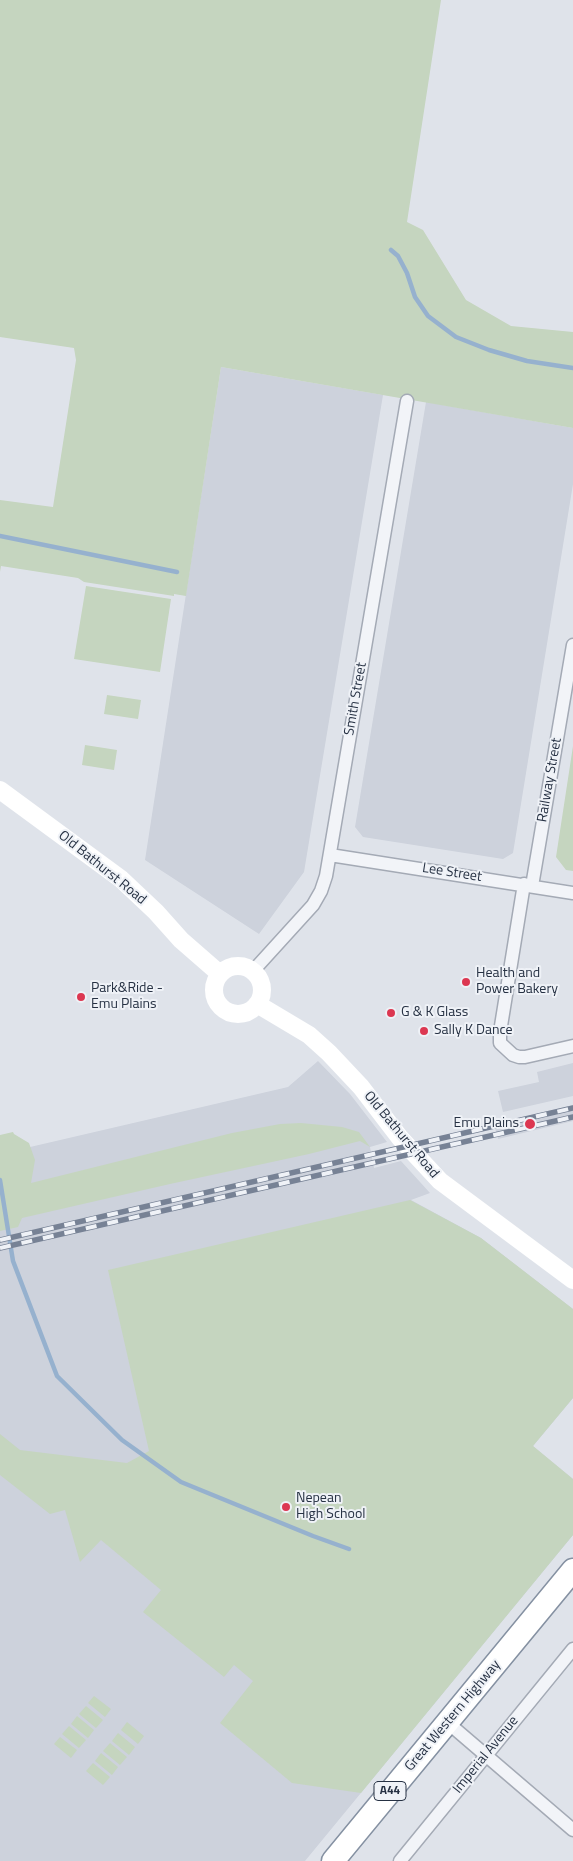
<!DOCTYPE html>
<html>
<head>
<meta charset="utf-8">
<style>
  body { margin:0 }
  canvas { display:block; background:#dfe3ea }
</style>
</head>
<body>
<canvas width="573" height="1861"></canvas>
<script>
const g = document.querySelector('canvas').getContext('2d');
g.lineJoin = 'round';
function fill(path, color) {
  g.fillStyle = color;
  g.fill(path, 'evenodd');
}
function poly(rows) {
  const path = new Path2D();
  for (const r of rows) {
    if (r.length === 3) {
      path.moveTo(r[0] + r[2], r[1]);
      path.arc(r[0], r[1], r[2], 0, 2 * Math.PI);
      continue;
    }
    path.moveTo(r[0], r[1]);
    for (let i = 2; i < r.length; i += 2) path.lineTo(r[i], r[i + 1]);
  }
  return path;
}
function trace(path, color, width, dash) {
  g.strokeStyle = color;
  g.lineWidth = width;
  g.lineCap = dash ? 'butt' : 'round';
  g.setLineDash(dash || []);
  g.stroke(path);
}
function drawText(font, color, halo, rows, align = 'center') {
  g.font = font + ' "Titillium Web",sans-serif';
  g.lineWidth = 4;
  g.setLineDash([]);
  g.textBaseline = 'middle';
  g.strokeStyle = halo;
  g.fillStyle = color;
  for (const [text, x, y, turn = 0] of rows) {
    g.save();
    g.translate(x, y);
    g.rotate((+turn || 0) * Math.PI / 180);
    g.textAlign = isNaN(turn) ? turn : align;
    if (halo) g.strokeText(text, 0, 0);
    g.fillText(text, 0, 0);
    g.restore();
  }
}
fill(poly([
  [221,367,383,395,304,872,259,934,145,860],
  [426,402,573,428,573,484,513,853,503,859,363,837,355,827],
  [318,1061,350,1094,387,1142,370,1147,374,1168,401,1161,430,1193,411,1200,481,1238,573,1309,573,1398,533,1446,573,1479,573,1535,305,1861,0,1861,0,1154,288,1087],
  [573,1063,573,1096,503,1112,498,1091,539,1082,537,1072],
  [573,1105,573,1121,498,1139,494,1124]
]), '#cdd2dc');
fill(poly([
  [0,0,441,0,407,222,423,230,466,300,511,326,573,332,573,428,221,367,186,596,174,594,174,596,84,582,78,578,1,566,0,572,0,500,53,507,76,360,74,348,0,337],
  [86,586,171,599,160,672,74,659],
  [107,695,141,700,138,719,104,714],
  [85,745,117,750,114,770,82,765],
  [573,746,573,871,566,870,556,857],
  [301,1123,342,1127,359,1132,370,1147,360,1141,309,1154,170,1184,22,1218,18,1227,0,1231,0,1135,13,1132,14,1134,29,1143,35,1160,31,1183,232,1133,280,1124],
  [410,1200,481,1238,573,1309,573,1398,533,1446,573,1479,573,1535,361,1793,292,1783,220,1723,253,1681,234,1665,224,1677,143,1612,161,1590,101,1540,80,1562,65,1510,50,1514,0,1475,0,1434,20,1450,127,1463,149,1451,108,1270],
  [94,1696,111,1709,105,1717,88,1703],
  [86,1706,103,1720,96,1728,79,1714],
  [77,1716,94,1730,88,1738,71,1724],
  [127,1722,144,1736,138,1744,121,1730],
  [69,1726,86,1740,79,1748,62,1734],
  [118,1733,135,1747,129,1755,112,1741],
  [60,1737,77,1750,71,1758,54,1744],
  [110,1743,127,1757,120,1765,103,1751],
  [101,1753,118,1767,112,1775,95,1761],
  [93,1763,110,1777,103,1785,86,1771]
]), '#c5d5bf');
trace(poly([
  [391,250,398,256,407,273,415,297,428,316,456,337,489,350,527,361,573,368],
  [0,536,177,572],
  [0,1180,13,1261,57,1376,122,1440,181,1482,313,1536,349,1549]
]), '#96b1ce', 4.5);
const street = poly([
  [330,855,573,893],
  [524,884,500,1032,500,1043,513,1055,519,1057,525,1057,573,1046],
  [532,886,573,645],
  [253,971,313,905,321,891,326,876,407,401],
  [447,1722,573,1830],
  [400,1861,573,1649]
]);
const highway = poly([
  [333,1861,573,1570]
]);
trace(street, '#a4aab5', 15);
trace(highway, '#8591a2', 25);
trace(street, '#f2f4f8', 12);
trace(poly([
  [0,790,121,879,156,912,181,940,220,974],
  [238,990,24],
  [257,1004,309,1035,329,1053,361,1087,400,1138,440,1181,573,1280]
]), '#fff', 18);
trace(highway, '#fff', 22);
const rail = poly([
  [0,1240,573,1108],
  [0,1248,573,1117]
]);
trace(rail, '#778295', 5.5);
trace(rail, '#eff2f7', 4, [11]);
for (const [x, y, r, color] of [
  [466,982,5,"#dc3751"],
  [81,997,5,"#dc3751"],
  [391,1013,5,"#dc3751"],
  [424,1031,5,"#dc3751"],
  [530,1124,6,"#dc3751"],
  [286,1507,5,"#dc3751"]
]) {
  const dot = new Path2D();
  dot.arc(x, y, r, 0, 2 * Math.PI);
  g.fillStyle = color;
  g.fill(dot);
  trace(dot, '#eff2f7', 2);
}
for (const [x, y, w] of [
  [390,1791,32]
]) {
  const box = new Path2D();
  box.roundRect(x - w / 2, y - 9.5, w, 19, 4);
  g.fillStyle = '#eff2f7';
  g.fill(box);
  trace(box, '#263143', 1);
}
drawText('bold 12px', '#263143', null, [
  ["A44",390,1791]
]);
drawText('14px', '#263143', '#eff2f7', [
  ["Smith Street",356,699,-80],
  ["Railway Street",550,780,-80],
  ["Old Bathurst Road",102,868,39],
  ["Lee Street",452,873,9],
  ["Old Bathurst Road",401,1135,50],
  ["Great Western Highway",453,1716,-50],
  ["Imperial Avenue",486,1755,-51]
]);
drawText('14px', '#263143', '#eff2f7', [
  ["Health and",476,974],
  ["Power Bakery",476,990],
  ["Park&Ride -",91,989],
  ["Emu Plains",91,1005],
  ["G & K Glass",401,1013],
  ["Sally K Dance",434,1031],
  ["Emu Plains",519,1124,"right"],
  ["Nepean",296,1499],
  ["High School",296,1515]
], 'left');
</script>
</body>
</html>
